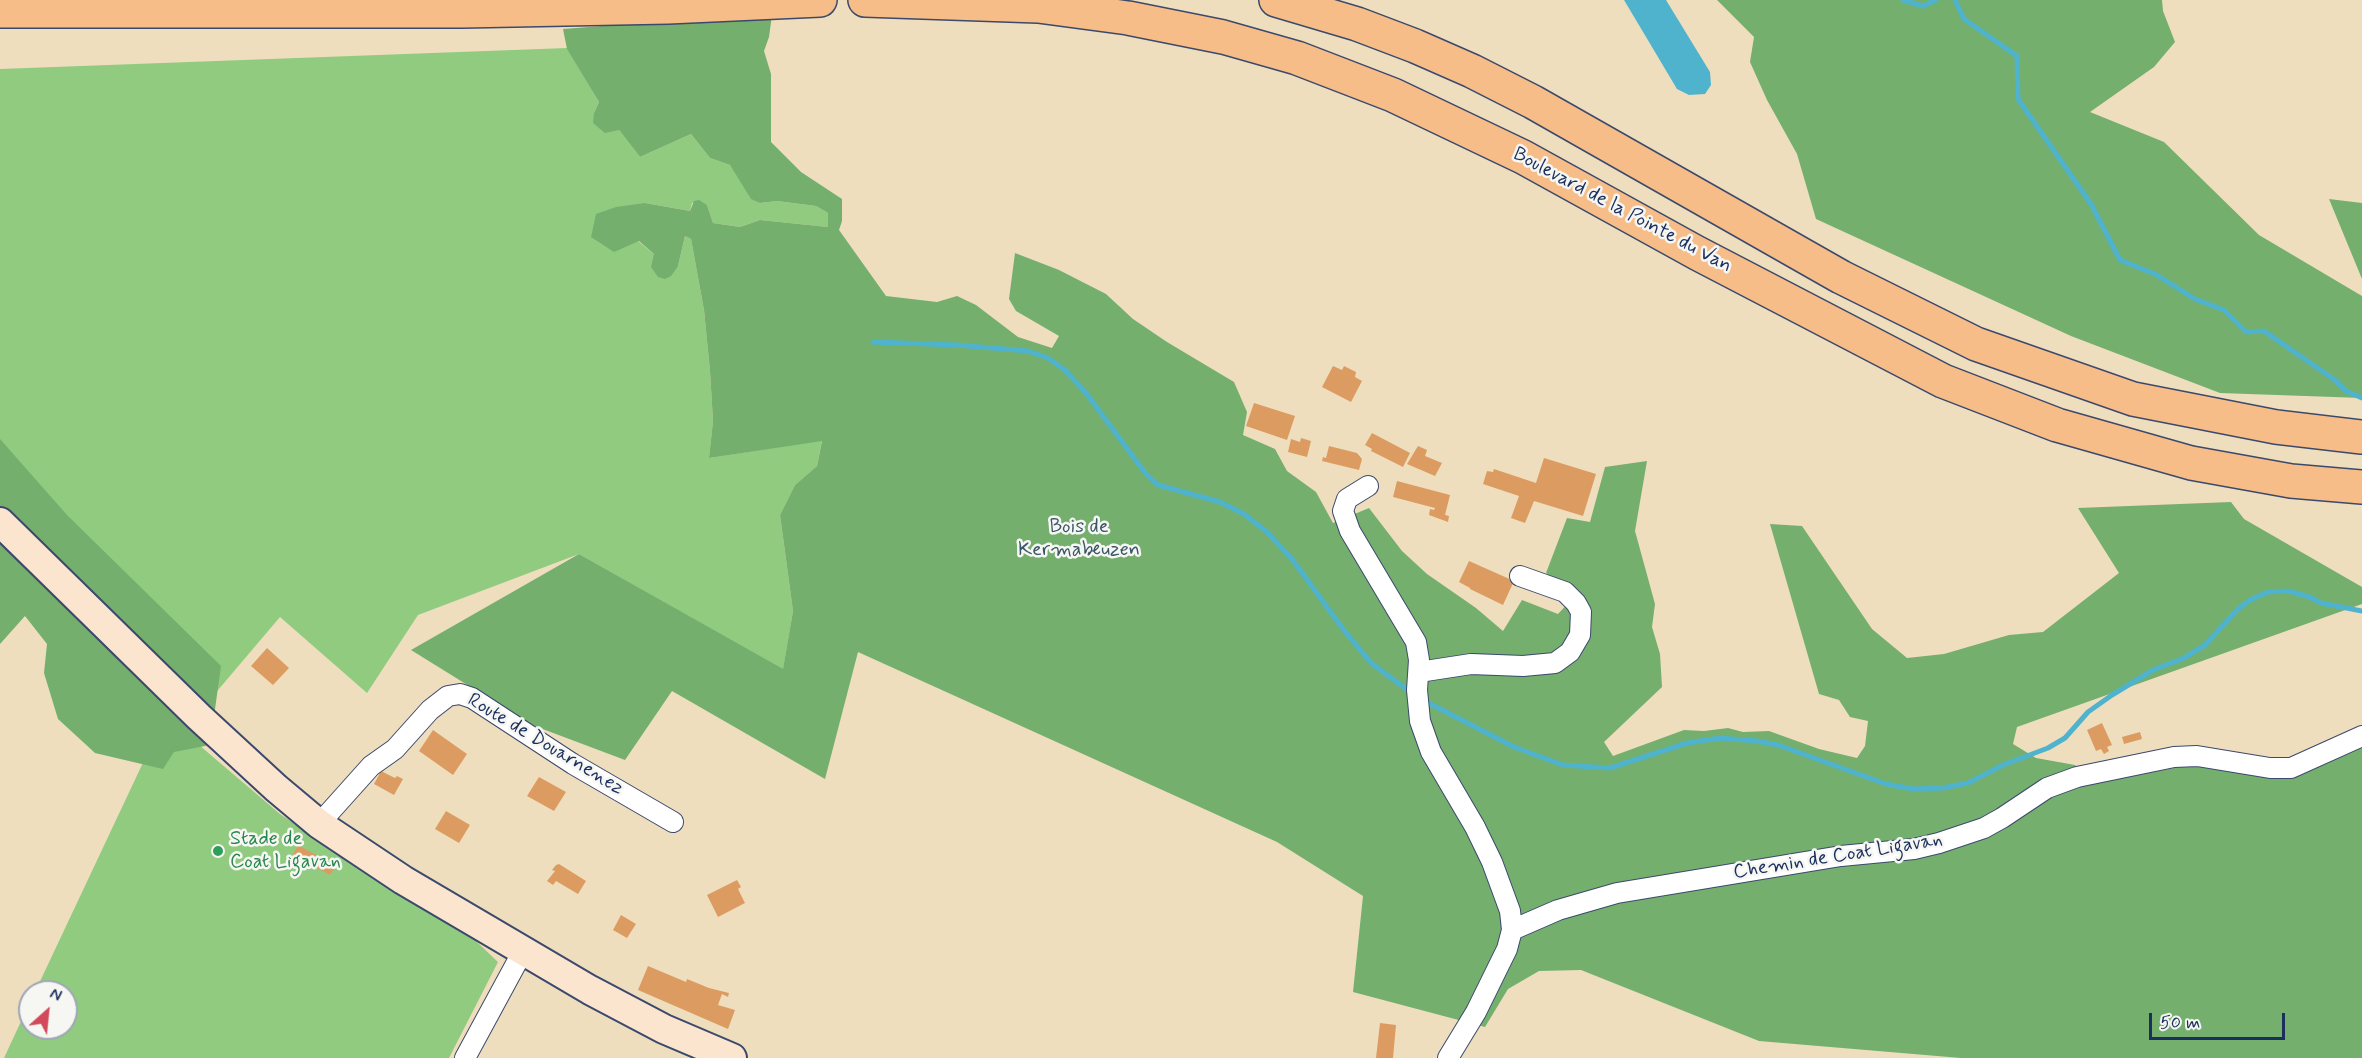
<!DOCTYPE html>
<html>
<head>
<meta charset="utf-8">
<style>
  body { margin:0 }
  #map { position:relative; width:2362px; height:1058px; overflow:hidden; background:#eedebe; font-family:Mynerve,sans-serif }
  canvas { display:block }
  .north { position:absolute; left:18px; top:980px; width:60px; height:60px; box-sizing:border-box; background:#f6f6f2; border:2px solid #9ea6b7; border-radius:50%; rotate:27deg; font-size:16px; font-weight:700; line-height:24px; text-align:center; color:#1b2f5e }
  .north::after { content:''; display:block; margin:auto; width:21px; height:27px; background:#d1495b; clip-path:polygon(50% 0,100% 100%,50% 72%,0 100%) }
  .scale { position:absolute; left:2149px; top:1013px; width:136px; height:27px; box-sizing:border-box; border:3px solid #1b2f5e; border-top:0; padding-left:8px; font-size:18px; line-height:21px; white-space:nowrap; color:#1b2f5e; -webkit-text-stroke:4px #f6f6f2; paint-order:stroke }
</style>
</head>
<body>
<div id="map">
<canvas width="2362" height="1058"></canvas>
<div class="north">N</div>
<div class="scale">50 m</div>
</div>
<script>
const g = document.querySelector('canvas').getContext('2d');
g.lineJoin = 'round';
function fill(path, color) {
  g.fillStyle = color;
  g.fill(path, 'evenodd');
}
function poly(rows) {
  const path = new Path2D();
  for (const r of rows) {
    path.moveTo(r[0], r[1]);
    for (let i = 2; i < r.length; i += 2) path.lineTo(r[i], r[i + 1]);
  }
  return path;
}
function trace(path, color, width, dash) {
  g.strokeStyle = color;
  g.lineWidth = width;
  g.lineCap = dash ? 'butt' : 'round';
  g.setLineDash(dash || []);
  g.stroke(path);
}
function drawText(font, color, halo, rows, align = 'center') {
  g.font = font + ' Mynerve,sans-serif';
  g.lineWidth = 5;
  g.setLineDash([]);
  g.textBaseline = 'middle';
  g.strokeStyle = halo;
  g.fillStyle = color;
  for (const [text, x, y, turn = 0] of rows) {
    g.save();
    g.translate(x, y);
    g.rotate((+turn || 0) * Math.PI / 180);
    g.textAlign = isNaN(turn) ? turn : align;
    if (halo) g.strokeText(text, 0, 0);
    g.fillText(text, 0, 0);
    g.restore();
  }
}
fill(poly([
  [567,48,599,102,594,113,619,130,640,157,691,134,710,158,730,165,760,203,777,201,816,206,828,213,828,227,760,220,740,227,713,223,707,205,692,203,690,211,645,203,638,241,654,254,678,266,685,236,691,239,704,310,710,371,713,421,709,458,822,440,817,466,795,485,780,515,793,611,783,670,579,554,418,615,367,693,280,617,207,703,0,468,0,69],
  [165,716,280,814,389,888,460,926,498,962,449,1058,4,1058,30,1002,30,1028,66,1028,66,992,35,992]
]), '#91cb80');
fill(poly([
  [1717,0,2162,0,2163,11,2175,42,2154,67,2090,112,2164,142,2259,235,2362,296,2362,398,2220,393,2071,336,1816,219,1797,154,1767,100,1750,62,1754,37],
  [744,15,772,15,769,37,764,51,771,74,771,142,801,172,842,199,842,221,839,230,886,296,937,302,957,296,976,305,1018,337,1052,348,1059,336,1016,311,1009,299,1015,253,1059,270,1106,294,1133,319,1167,342,1234,382,1247,412,1243,435,1275,449,1287,471,1316,492,1333,523,1369,508,1402,551,1427,574,1476,608,1503,631,1522,600,1558,614,1575,596,1546,573,1567,518,1590,522,1605,467,1647,461,1635,531,1655,604,1652,627,1660,654,1662,687,1604,742,1613,756,1684,730,1704,731,1728,728,1743,732,1769,731,1819,749,1857,758,1865,746,1868,721,1850,717,1839,700,1819,694,1770,524,1802,526,1872,629,1907,658,1944,654,2009,635,2043,632,2119,573,2078,508,2231,502,2244,519,2362,587,2362,604,2017,727,2013,744,2036,758,2075,765,2088,785,2184,766,2293,770,2362,739,2362,1058,1961,1058,1759,1041,1581,970,1539,971,1508,989,1485,1027,1353,992,1363,896,1277,842,858,652,825,779,672,691,625,760,532,725,411,650,579,554,783,669,793,611,780,515,795,485,817,466,822,441,709,458,713,421,710,371,704,310,691,239,685,236,678,266,671,276,665,279,658,277,651,267,654,254,639,241,614,252,591,237,596,214,616,207,645,203,690,211,694,201,699,200,707,205,713,223,740,227,760,220,828,227,828,213,816,206,777,201,760,203,751,199,730,165,710,158,691,134,640,157,619,130,605,133,593,123,594,113,599,102,567,49,563,29],
  [2329,199,2362,203,2362,279],
  [0,439,67,515,221,666,210,745,174,752,163,769,95,753,58,719,44,673,47,644,25,616,0,644]
]), '#74af6e');
fill(poly([
  [1624,0,1666,0,1710,72,1711,85,1705,94,1689,95,1677,89]
]), '#4fb3ce');
trace(poly([
  [1903,0,1923,6,1936,0],
  [1955,0,1964,19,2017,56,2018,99,2091,204,2120,260,2155,274,2195,299,2224,310,2246,332,2264,331,2335,380,2346,391,2362,398],
  [873,342,957,345,1028,351,1048,358,1065,370,1086,393,1146,474,1158,485,1220,502,1244,514,1267,532,1292,559,1343,629,1371,663,1413,694],
  [1423,700,1514,747,1563,765,1610,768,1687,743,1720,738,1757,741,1778,745,1886,784,1913,789,1943,788,1968,783,2003,765,2048,748,2065,738,2088,712,2112,695,2153,670,2184,658,2205,645,2237,610,2250,600,2268,592,2288,591,2310,597,2321,603,2362,611]
]), '#4fb3ce', 5);
fill(poly([
  [1333,366,1342,370,1344,366,1356,372,1355,377,1362,381,1351,402,1322,387],
  [1254,403,1295,416,1287,440,1246,426],
  [1372,433,1410,453,1403,467,1371,451,1372,449,1365,445],
  [1301,438,1311,441,1307,457,1288,452,1291,439,1300,442],
  [1329,446,1357,453,1362,459,1359,470,1322,461,1323,457,1326,458],
  [1418,446,1427,450,1425,456,1442,463,1435,476,1407,464],
  [1544,458,1596,474,1583,516,1534,501,1525,523,1511,518,1519,496,1483,484,1487,471,1493,472,1494,469,1536,483],
  [1397,481,1450,495,1445,515,1449,516,1448,522,1429,515,1430,509,1434,510,1435,508,1393,497],
  [1469,561,1514,581,1503,605,1470,589,1470,588,1459,582],
  [267,648,289,668,273,685,251,666],
  [2102,723,2112,745,2107,747,2109,751,2104,754,2101,749,2096,751,2087,730],
  [433,730,467,754,453,775,419,751],
  [2140,732,2142,739,2124,744,2122,737],
  [381,771,395,778,397,776,403,779,394,795,374,784],
  [539,777,566,792,554,811,527,796],
  [446,811,470,825,459,843,435,829],
  [298,845,336,866,330,875,293,855],
  [559,864,586,881,578,894,556,881,553,885,547,881,555,871,552,870,556,865],
  [737,880,741,887,738,889,745,903,718,917,707,895],
  [621,915,636,924,627,938,613,930],
  [648,966,686,982,687,979,709,988,729,993,728,997,722,994,718,1005,735,1010,728,1029,638,990],
  [1380,1023,1396,1025,1393,1058,1376,1058]
]), '#dc9c61');
const street = poly([
  [1368,486,1347,499,1343,511,1350,531,1416,642,1419,660,1417,690,1420,721,1431,752,1475,827,1492,862,1510,911,1512,930,1507,949,1476,1012,1448,1058],
  [1419,672,1471,664,1523,666,1555,663,1570,652,1580,635,1581,612,1576,603,1565,592,1520,576],
  [319,824,371,766,395,749,430,710,448,696,460,694,472,698,573,764,673,822],
  [1512,930,1558,910,1617,893,1841,856,1914,849,1939,843,1984,828,2002,818,2047,788,2077,777,2174,757,2197,756,2270,768,2291,768,2362,736],
  [465,1058,523,951]
]);
const secondary = poly([
  [0,522,199,717,276,788,319,824,403,880,590,990,664,1029,732,1058]
]);
const highway = poly([
  [865,0,1038,6,1128,18,1223,37,1297,58,1393,95,1523,157,1697,253,1943,381,2057,425,2191,463,2291,481,2362,487],
  [1276,0,1357,24,1415,46,1472,71,1533,102,1841,277,1976,344,2133,399,2276,427,2362,437],
  [0,11,463,11,668,7,820,0]
]);
trace(street, '#3b496c', 22);
trace(secondary, '#3b496c', 32);
trace(highway, '#3b496c', 36);
trace(street, '#fff', 20);
trace(secondary, '#fce5cf', 28);
trace(highway, '#f7bd88', 33);
for (const [x, y, r, color] of [
  [218,851,6,"#2e9e5b"]
]) {
  const dot = new Path2D();
  dot.arc(x, y, r, 0, 2 * Math.PI);
  g.fillStyle = color;
  g.fill(dot);
  trace(dot, '#f6f6f2', 2);
}
drawText('20px', '#1b2f5e', '#f6f6f2', [
  ["Boulevard de la Pointe du Van",1622,211,28],
  ["Route de Douarnenez",545,745,31],
  ["Chemin de Coat Ligavan",1838,857,-9]
]);
drawText('20px', '#385666', '#f6f6f2', [
  ["Bois de",1079,528],
  ["Kermabeuzen",1079,551]
]);
drawText('20px', '#27864d', '#f6f6f2', [
  ["Stade de",230,840],
  ["Coat Ligavan",230,863]
], 'left');
</script>
</body>
</html>
